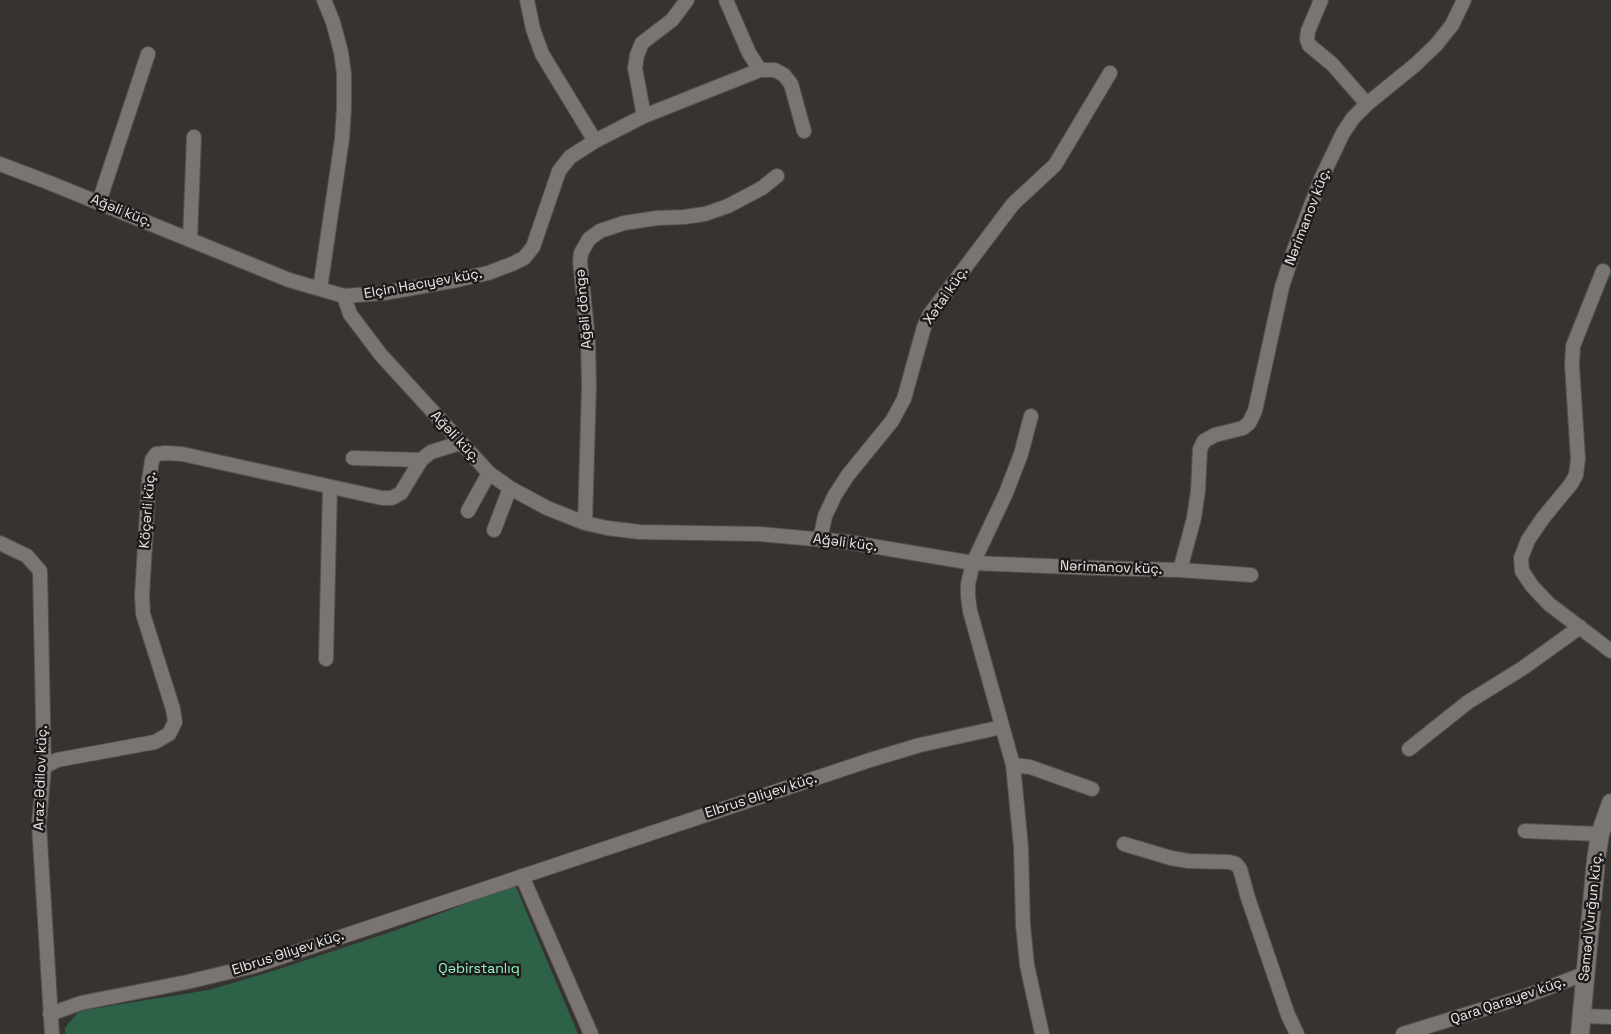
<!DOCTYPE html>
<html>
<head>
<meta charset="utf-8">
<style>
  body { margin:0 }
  canvas { display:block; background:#373331 }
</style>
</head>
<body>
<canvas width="1611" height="1034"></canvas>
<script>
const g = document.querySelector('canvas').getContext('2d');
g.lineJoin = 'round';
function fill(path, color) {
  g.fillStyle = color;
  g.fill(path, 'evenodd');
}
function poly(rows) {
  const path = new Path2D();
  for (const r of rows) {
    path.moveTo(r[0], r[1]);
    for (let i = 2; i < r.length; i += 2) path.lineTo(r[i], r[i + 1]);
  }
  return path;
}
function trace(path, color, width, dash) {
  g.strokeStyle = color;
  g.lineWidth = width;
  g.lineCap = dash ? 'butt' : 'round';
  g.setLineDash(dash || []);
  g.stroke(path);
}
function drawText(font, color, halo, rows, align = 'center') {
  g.font = font + ' "Space Grotesk",sans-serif';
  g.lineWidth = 5;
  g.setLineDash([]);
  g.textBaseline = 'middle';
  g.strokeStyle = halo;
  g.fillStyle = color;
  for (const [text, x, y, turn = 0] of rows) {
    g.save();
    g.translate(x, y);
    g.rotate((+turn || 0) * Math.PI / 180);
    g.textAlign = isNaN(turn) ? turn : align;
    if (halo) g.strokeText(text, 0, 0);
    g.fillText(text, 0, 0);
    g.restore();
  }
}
fill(poly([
  [515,885,578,1034,65,1034,65,1028,79,1011,209,990,273,971,397,930]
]), '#2e6248');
const minor = poly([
  [527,0,533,29,542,54,595,141],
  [726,0,749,53,760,70],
  [1321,0,1308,31,1307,39,1309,45,1332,64,1367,104],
  [644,116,760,70,775,70,784,75,791,84,804,131],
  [0,164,50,183,289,280,344,296,350,314,381,355,489,473,510,488,547,508,585,523,607,528,640,532,759,534,848,542,973,563,1097,568,1180,570,1194,518,1198,491,1200,449,1204,441,1215,435,1243,428,1249,423,1255,411,1282,287,1295,247,1321,179,1343,133,1353,118,1367,104,1415,65,1436,45,1452,25,1464,0],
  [99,202,148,54],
  [190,240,194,137],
  [1603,271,1573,346,1572,365,1578,459,1576,475,1571,484,1543,518,1528,540,1521,558,1522,571,1532,586,1549,604,1611,651],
  [320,289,342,139,344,109,344,74,341,52,333,22,324,0],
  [344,296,384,293,457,280,488,273,512,264,524,258,533,247,559,171,570,157,595,141,644,116,635,68,637,55,642,43,672,20,687,0],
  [1031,416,1021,454,1006,493,973,563,968,584,968,596,970,611,1013,765,1021,847,1023,925,1027,965,1042,1034],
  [353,458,421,460],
  [468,511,489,473],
  [585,523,589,386,588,340,580,261,581,253,589,239,600,231,624,223,657,218,684,217,705,214,728,206,762,188,777,176],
  [494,530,510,488],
  [820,540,825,516,835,495,848,475,892,421,904,399,924,327,930,314,1013,204,1055,165,1110,73],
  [0,543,27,556,40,571,44,767,39,824,52,1034],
  [1180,570,1251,575],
  [326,659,330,487],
  [1409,749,1468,702,1523,668,1580,627],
  [1013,765,1030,767,1092,789],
  [44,767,57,760,155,742,169,734,175,722,173,709,143,614,142,595,149,480,152,460,156,454,165,453,182,454,382,498,392,498,401,493,421,460,431,452,460,443],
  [1525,831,1600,834],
  [1124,844,1171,858,1189,861,1229,862,1236,864,1240,869,1248,898,1288,1015,1297,1034],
  [522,876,591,1034],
  [50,1014,81,1003,187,982,254,966,870,760,920,745,1002,727],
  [1581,1016,1611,1017],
  [1403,1034,1526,996,1584,974]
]);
const tertiary = poly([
  [1580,1034,1596,860,1600,834,1611,803]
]);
trace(minor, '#54504f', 16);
trace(tertiary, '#54504f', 20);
trace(minor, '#7a7572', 14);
trace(tertiary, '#7a7572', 18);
drawText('14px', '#ebe8e7', '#1d1b1a', [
  ["Ağəli küç.",121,211,22],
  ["Nərimanov küç.",1308,217,-69],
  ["Elçin Hacıyev küç.",423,284,-10],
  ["Xətai küç.",946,296,-55],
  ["Ağəli döngə",584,309,-95],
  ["Ağəli küç.",455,437,47],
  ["Köçərli küç.",148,510,-85],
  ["Ağəli küç.",845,543,7],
  ["Nərimanov küç.",1111,568,2],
  ["Araz Ədilov küç.",41,778,-88],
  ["Elbrus Əliyev küç.",761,796,-18],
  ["Səməd Vurğun küç.",1591,917,-84],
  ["Elbrus Əliyev küç.",288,953,-18],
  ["Qara Qarayev küç.",1508,1001,-19]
]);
drawText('14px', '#92f7c2', '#1d1b1a', [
  ["Qəbirstanlıq",479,969]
]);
</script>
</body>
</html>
